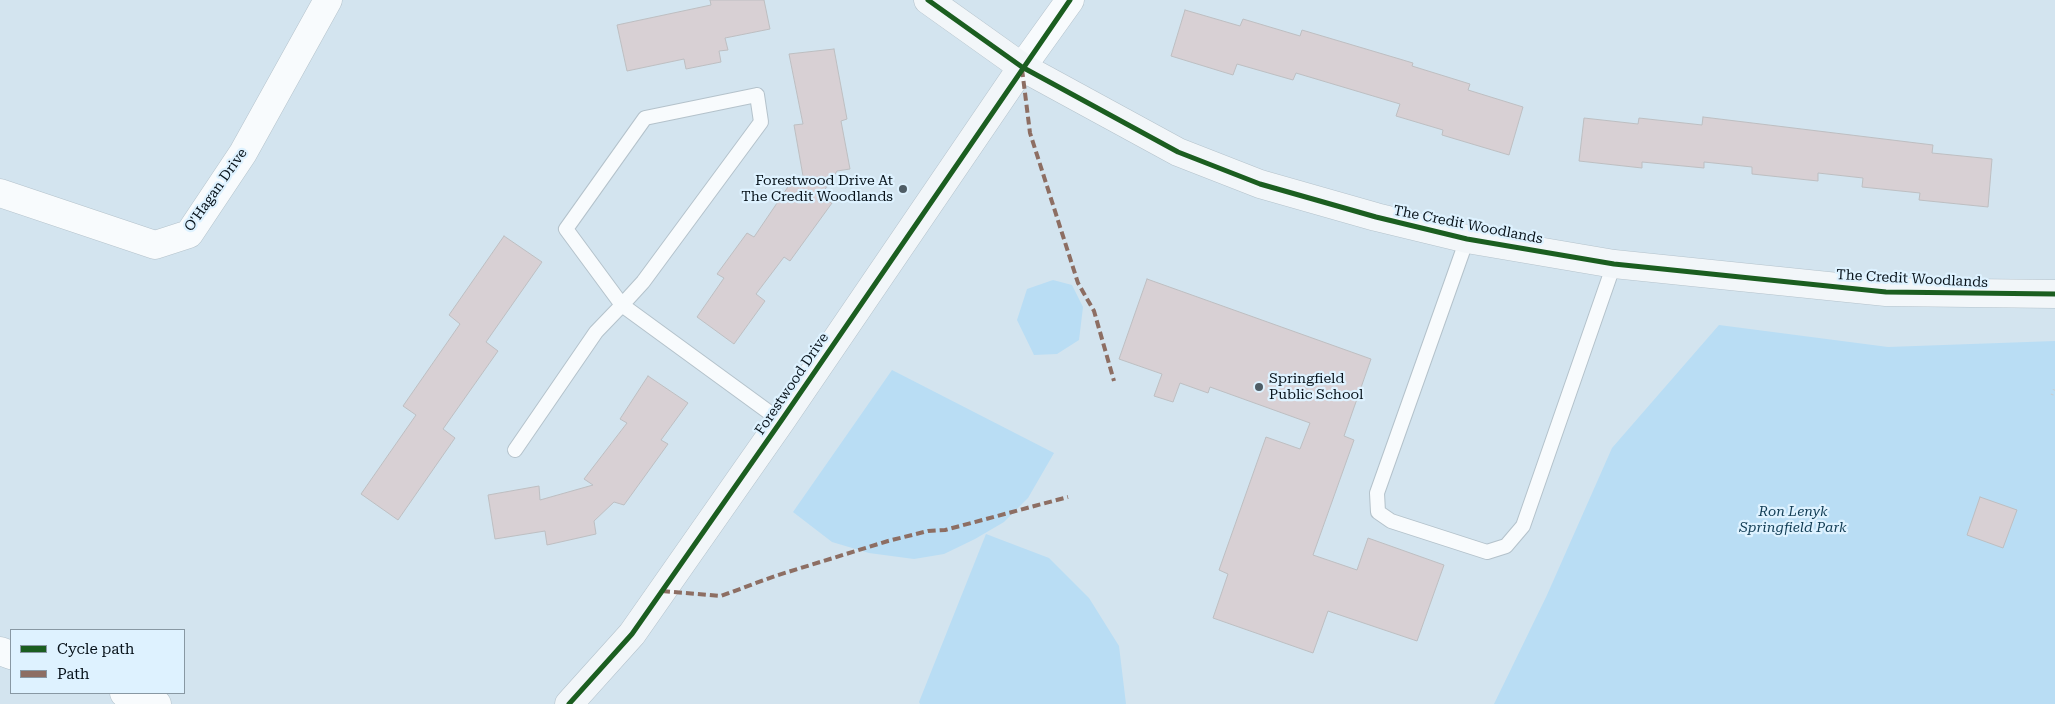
<!DOCTYPE html>
<html>
<head>
<meta charset="utf-8">
<style>
  body { margin:0 }
  #map { position:relative; width:2055px; height:704px; overflow:hidden; background:#d3e4ef; font-family:"Roboto Serif",serif }
  canvas { display:block }
  .legend { position:absolute; left:10px; top:629px; width:175px; height:65px; box-sizing:border-box; background:#def2ff; border:1px solid #8898a3; margin:0; padding:6px 9px; list-style:none; font-size:15px; color:#07121a }
  .legend li { display:flex; align-items:center; gap:10px; height:25px }
  .legend b { width:25px; border:1px solid #8898a3 }
</style>
</head>
<body>
<div id="map">
<canvas width="2055" height="704"></canvas>
<ul class="legend">
<li><b style="height:6px;background:#1b5e20"></b>Cycle path</li>
<li><b style="height:6px;background:#8d6e63"></b>Path</li>
</ul>
</div>
<script>
const g = document.querySelector('canvas').getContext('2d');
g.lineJoin = 'round';
function fill(path, color) {
  g.fillStyle = color;
  g.fill(path, 'evenodd');
}
function poly(rows) {
  const path = new Path2D();
  for (const r of rows) {
    path.moveTo(r[0], r[1]);
    for (let i = 2; i < r.length; i += 2) path.lineTo(r[i], r[i + 1]);
  }
  return path;
}
function trace(path, color, width, dash) {
  g.strokeStyle = color;
  g.lineWidth = width;
  g.lineCap = dash ? 'butt' : 'round';
  g.setLineDash(dash || []);
  g.stroke(path);
}
function drawText(font, color, halo, rows, align = 'center') {
  g.font = font + ' "Roboto Serif",serif';
  g.lineWidth = 4.5;
  g.setLineDash([]);
  g.textBaseline = 'middle';
  g.strokeStyle = halo;
  g.fillStyle = color;
  for (const [text, x, y, turn = 0] of rows) {
    g.save();
    g.translate(x, y);
    g.rotate((+turn || 0) * Math.PI / 180);
    g.textAlign = isNaN(turn) ? turn : align;
    if (halo) g.strokeText(text, 0, 0);
    g.fillText(text, 0, 0);
    g.restore();
  }
}
fill(poly([
  [1053,280,1072,285,1083,307,1079,340,1057,354,1034,355,1017,320,1027,289],
  [1719,325,1888,347,2055,341,2055,704,1494,704,1547,595,1612,448],
  [892,370,1054,453,1028,498,1004,522,975,539,944,554,914,559,869,553,832,542,793,512],
  [986,534,1049,558,1089,598,1119,646,1126,704,920,704,919,702]
]), '#b9ddf4');
const building = poly([
  [710,0,764,0,770,29,725,38,728,50,719,51,721,62,686,69,684,59,627,71,617,25,711,5,710,0],
  [1185,10,1240,26,1243,19,1300,36,1302,30,1413,63,1412,66,1470,84,1468,90,1523,107,1509,155,1442,135,1443,130,1396,116,1400,104,1296,73,1293,80,1237,64,1233,75,1171,56,1185,10],
  [834,49,847,119,841,121,850,169,837,171,820,197,832,203,790,261,784,257,756,294,765,301,734,344,697,317,724,278,717,274,747,233,754,237,794,178,800,181,803,176,794,125,803,124,789,54,834,49],
  [1703,117,1933,145,1932,153,1992,159,1988,207,1919,200,1920,193,1862,187,1863,178,1818,173,1818,181,1752,174,1752,167,1704,162,1704,168,1642,162,1642,168,1579,161,1584,118,1638,124,1639,118,1702,125,1703,117],
  [504,236,542,262,486,342,498,351,443,429,455,438,398,520,361,494,416,415,403,406,460,324,449,315,504,236],
  [1147,279,1371,359,1344,436,1354,440,1313,555,1357,570,1368,538,1444,565,1417,641,1328,611,1313,653,1213,618,1228,574,1219,570,1266,437,1300,449,1310,423,1210,387,1208,393,1180,383,1173,402,1154,396,1162,374,1119,359,1147,279],
  [648,376,688,403,661,440,668,444,624,505,614,502,594,521,596,534,547,545,545,531,495,539,488,495,539,486,540,500,593,485,584,479,627,423,620,419,648,376],
  [1980,497,2017,510,2003,548,1967,535,1980,497]
]);
fill(building, '#d8d0d4');
trace(building, '#bdbec1', 1);
const lane = poly([
  [1467,239,1377,493,1378,512,1391,521,1487,552,1506,546,1523,526,1614,264],
  [515,450,596,332,622,305,643,282,761,122,757,95,645,118,566,229,622,305,781,421]
]);
const street = poly([
  [1022,67,1070,0],
  [0,193,155,245,189,234,243,153,328,0],
  [0,651,11,655],
  [124,693,157,704]
]);
const secondary = poly([
  [928,0,1022,67,1178,152,1260,184,1376,217,1467,239,1614,264,1886,292,2055,294],
  [569,704,632,634,781,421,1022,67]
]);
trace(lane, '#b4c2cb', 16);
trace(street, '#b4c2cb', 29);
trace(secondary, '#b4c2cb', 29);
trace(poly([
  [2052,395,2055,388]
]), '#c8cdd0', 3, [1, 4]);
trace(lane, '#f8fbfd', 14);
trace(street, '#f8fbfd', 28);
trace(secondary, '#f2f6f9', 28);
trace(poly([
  [1022,69,1030,133,1078,283,1094,311,1114,381],
  [662,591,721,596,775,576,888,541,928,531,945,530,1068,497]
]), '#8d6e63', 4, [8, 4]);
trace(poly([
  [928,0,1022,67,1178,152,1260,184,1376,217,1467,239,1614,264,1886,292,2055,294],
  [569,704,632,634,781,421,1070,0]
]), '#1b5e20', 5);
for (const [x, y, r, color] of [
  [903,189,5,"#4e5c65"],
  [1259,387,5,"#4e5c65"]
]) {
  const dot = new Path2D();
  dot.arc(x, y, r, 0, 2 * Math.PI);
  g.fillStyle = color;
  g.fill(dot);
  trace(dot, '#def2ff', 2);
}
drawText('14px', '#07121a', '#def2ff', [
  ["Forestwood Drive At",893,181],
  ["The Credit Woodlands",893,197],
  ["Springfield",1269,379,"left"],
  ["Public School",1269,395,"left"]
], 'right');
drawText('14px', '#07121a', '#def2ff', [
  ["O'Hagan Drive",216,190,-55],
  ["The Credit Woodlands",1468,225,11],
  ["The Credit Woodlands",1912,279,3],
  ["Forestwood Drive",792,384,-56]
]);
drawText('italic 14px', '#103b53', '#def2ff', [
  ["Ron Lenyk",1793,512],
  ["Springfield Park",1793,528]
]);
</script>
</body>
</html>
